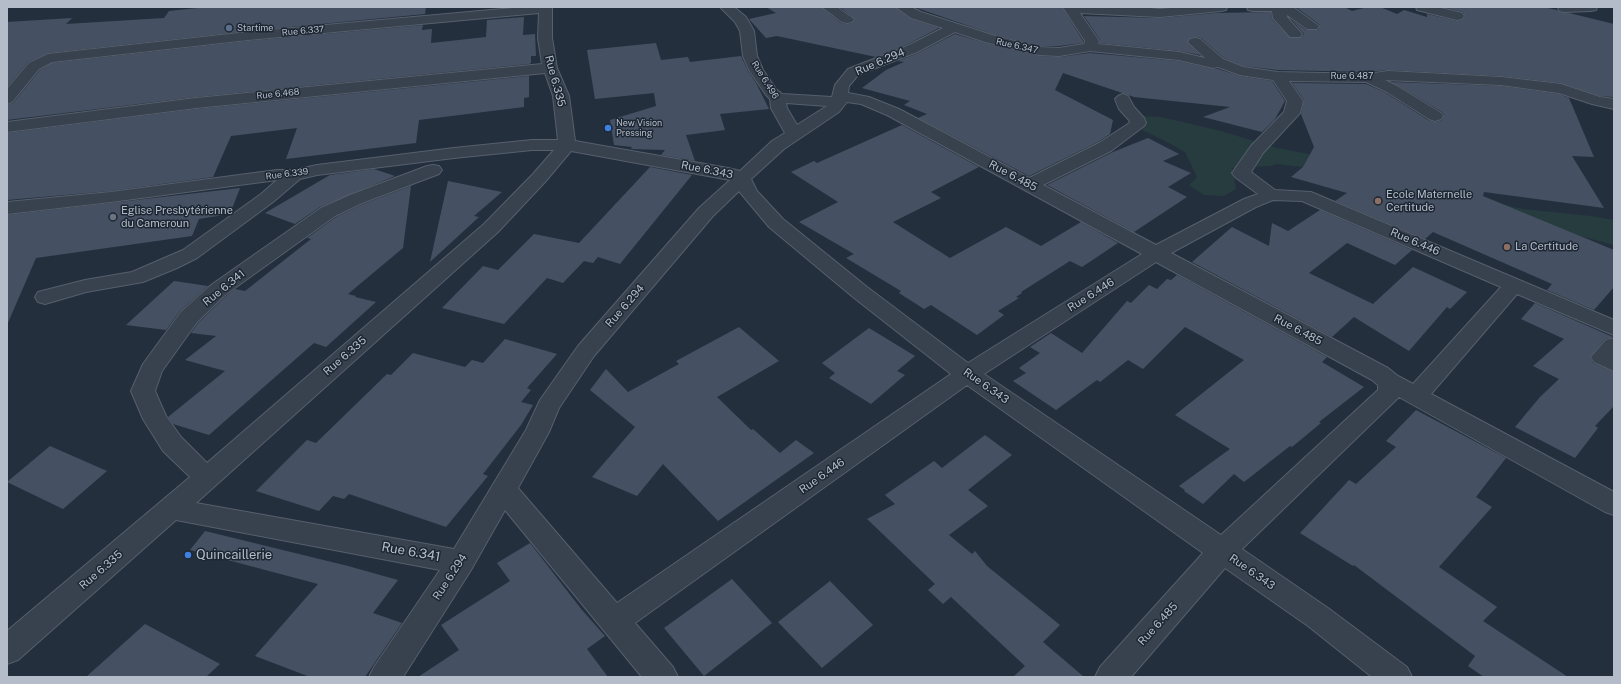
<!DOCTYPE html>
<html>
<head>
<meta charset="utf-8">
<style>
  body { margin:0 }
  #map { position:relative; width:1621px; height:684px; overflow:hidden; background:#242f3e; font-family:"Public Sans",sans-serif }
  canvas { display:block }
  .frame { position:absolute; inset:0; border:8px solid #b4bcc9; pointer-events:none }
</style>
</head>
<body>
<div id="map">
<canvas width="1621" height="684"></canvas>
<div class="frame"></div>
</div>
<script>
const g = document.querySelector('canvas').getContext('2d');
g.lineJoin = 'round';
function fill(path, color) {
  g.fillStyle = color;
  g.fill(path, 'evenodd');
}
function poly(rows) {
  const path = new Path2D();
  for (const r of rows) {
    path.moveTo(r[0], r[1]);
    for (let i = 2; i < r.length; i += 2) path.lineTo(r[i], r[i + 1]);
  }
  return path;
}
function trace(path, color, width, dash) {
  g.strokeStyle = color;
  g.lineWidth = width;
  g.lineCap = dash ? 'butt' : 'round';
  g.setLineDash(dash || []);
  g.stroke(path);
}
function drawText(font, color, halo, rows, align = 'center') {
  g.font = font + ' "Public Sans",sans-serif';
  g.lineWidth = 3;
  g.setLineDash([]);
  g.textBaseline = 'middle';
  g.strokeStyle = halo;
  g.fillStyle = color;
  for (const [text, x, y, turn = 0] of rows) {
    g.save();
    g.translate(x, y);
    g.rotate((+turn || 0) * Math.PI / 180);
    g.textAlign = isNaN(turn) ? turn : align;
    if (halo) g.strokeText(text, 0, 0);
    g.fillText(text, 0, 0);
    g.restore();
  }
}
fill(poly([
  [1143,116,1161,117,1221,131,1277,148,1382,168,1462,196,1523,209,1591,216,1614,220,1614,245,1451,202,1317,169,1277,164,1270,166,1232,168,1236,189,1224,196,1204,195,1189,185,1197,177,1185,152,1171,144,1132,125,1136,118]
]), '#263c3f');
fill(poly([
  [207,7,426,7,425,14,248,31,48,53,28,62,7,87,7,22,72,18,66,24,164,18,169,11],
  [766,7,821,7,841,23,847,24,852,23,855,19,840,7,895,7,911,19,939,28,906,45,876,57,777,36,766,38,749,19,776,13],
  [914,7,1062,7,1083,41,1083,43,1059,46,1039,46,995,35],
  [1296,7,1344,7,1352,11,1368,7,1380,7,1397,14,1404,10,1427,17,1427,14,1457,21,1462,20,1465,17,1463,12,1443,7,1543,7,1557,10,1559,12,1569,13,1614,24,1614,97,1600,96,1561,83,1501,76,1388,70,1368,72,1278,70,1243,66,1224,58,1201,38,1195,37,1190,38,1187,42,1200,55,1179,51,1100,43,1100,40,1084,16,1160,18,1216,13,1271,12,1272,19,1290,38,1300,38,1304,34,1292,20,1306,30,1318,30,1320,25],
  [524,17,523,35,535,34,536,56,531,56,531,63,529,64,196,97,7,120,7,105,13,103,40,70,52,63,248,41,423,25,422,30,432,29,431,43,486,37,487,20],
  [955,34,985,43,1039,56,1059,57,1090,53,1179,61,1213,69,1218,69,1240,76,1272,81,1285,101,1275,119,1262,132,1203,117,1230,107,1134,97,1063,73,1055,90,1113,120,1110,134,1098,142,1029,176,918,118,927,114,904,105,910,101,862,88,886,70,904,62,898,61,918,53],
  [656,43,661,60,688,57,690,62,741,56,748,71,756,83,769,109,720,114,725,130,686,135,695,161,661,155,665,150,631,149,632,147,614,145,610,120,656,106,654,93,595,99,587,50],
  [529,76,529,97,524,98,524,107,419,120,416,143,286,159,297,128,231,136,213,177,111,191,7,200,7,133,196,109],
  [1392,82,1501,86,1559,94,1569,98,1594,157,1572,156,1604,208,1484,192,1483,196,1614,250,1614,287,1594,310,1547,290,1552,284,1433,232,1425,239,1335,201,1347,193,1291,177,1303,167,1314,147,1301,114,1304,100,1292,83,1366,84,1386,93,1428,120,1435,122,1442,120,1444,115,1442,112],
  [902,125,979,167,931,192,941,198,893,222,950,258,1006,227,1041,246,1081,222,1118,243,1082,267,1070,261,1021,292,1022,293,1016,297,1019,298,998,311,1004,315,977,335,931,305,924,309,899,293,901,291,846,258,854,254,799,222,838,202,791,172,814,161,817,163],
  [1148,138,1179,154,1163,161,1191,173,1168,187,1187,197,1134,232,1047,185,1113,152],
  [650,167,692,175,620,264,598,257,593,263,584,261,563,283,547,278,504,324,442,308,483,266,498,270,534,234,579,243],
  [374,169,395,176,320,207,295,224,265,213,330,175],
  [448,181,502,192,474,216,479,217,430,262],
  [411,186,403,248,348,294,356,296,355,297,376,302,326,347,314,343,209,435,173,424,168,417,225,371,185,360,216,336,191,333,198,323,226,296,235,289,245,291,311,239,307,238,336,217,363,204],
  [240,188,230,214,199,219,192,236,36,258,7,325,7,215],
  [1320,210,1412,250,1395,265,1347,243,1309,273,1373,304,1413,267,1467,292,1450,309,1447,307,1409,351,1354,317,1332,337,1192,262,1232,227,1269,246,1272,223,1288,231],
  [1177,275,1327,357,1322,362,1364,387,1319,422,1321,423,1292,447,1290,446,1244,482,1234,474,1203,504,1184,491,1185,490,1179,486,1230,449,1175,415,1244,360,1185,327,1143,369,1128,360,1100,382,1097,380,1056,410,1013,381,1026,373,1019,368,1040,353,1030,347,1051,333,1082,353,1127,301,1131,303,1149,285,1157,289,1167,279,1171,280],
  [174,281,208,286,180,311,166,330,126,325],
  [1535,303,1613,337,1605,339,1590,357,1593,363,1614,372,1614,406,1595,426,1598,428,1575,458,1515,427,1540,397,1559,379,1533,366,1564,339,1521,319],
  [739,327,779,361,717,397,751,430,753,429,780,453,796,440,814,453,718,521,663,464,637,496,592,477,635,427,590,390,606,369,628,392,679,364,676,361],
  [869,328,915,356,897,371,905,375,871,404,829,378,835,373,822,363],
  [505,339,557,354,527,388,531,390,521,402,533,405,521,425,483,474,488,476,446,527,349,494,344,499,333,496,319,511,256,491,307,440,316,443,387,374,391,375,413,353,465,367,472,360,483,363],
  [1416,410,1506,458,1476,497,1492,507,1439,567,1497,607,1483,621,1568,677,1484,677,1468,666,1475,656,1354,565,1353,566,1300,533,1349,480,1356,484,1396,447,1386,441],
  [985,435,1012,455,968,490,988,506,949,535,972,554,975,551,987,566,1060,625,1043,642,1084,677,1013,677,1025,666,951,597,943,604,928,590,935,584,867,519,895,504,885,495,934,461,942,468],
  [50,446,107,471,63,509,7,482],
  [205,531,348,566,398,580,373,613,402,623,365,677,310,677,255,656,318,584,190,550],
  [530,543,582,610,605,636,587,649,608,677,418,677,459,650,441,625,510,581,497,563],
  [732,579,772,623,704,676,664,628],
  [830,581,873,625,822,668,778,622],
  [145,624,220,664,206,677,86,677]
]), '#455162');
const minor = poly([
  [524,7,552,7,552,38,557,68,569,96,575,141,728,168,740,171,772,141,785,133,771,108,770,99,766,95,749,70,743,56,740,31,735,22,720,7,734,7,746,17,754,31,757,56,763,70,776,89,782,94,832,97,835,85,848,69,907,46,943,28,911,18,896,7,911,7,921,12,995,36,1039,47,1059,48,1084,44,1085,41,1063,7,1139,7,1160,9,1181,7,1227,7,1226,10,1221,11,1160,17,1080,13,1099,41,1098,44,1179,52,1205,58,1188,42,1190,39,1195,38,1200,39,1223,59,1243,67,1278,72,1368,74,1388,71,1501,77,1561,84,1600,97,1614,99,1614,109,1592,104,1559,93,1501,85,1385,80,1397,86,1441,113,1443,116,1441,119,1435,121,1429,119,1387,92,1366,82,1289,81,1303,101,1300,113,1263,153,1251,172,1275,190,1311,192,1614,320,1614,335,1517,294,1431,394,1614,492,1614,515,1605,512,1399,397,1242,549,1328,608,1407,667,1412,677,1372,677,1308,626,1225,568,1131,677,1095,677,1100,667,1203,553,967,385,635,623,673,667,678,677,642,677,505,510,471,570,403,677,369,677,374,667,440,570,176,520,18,660,7,664,7,631,190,477,163,451,143,419,131,391,143,364,181,312,211,285,321,208,350,195,427,166,433,165,439,166,442,170,439,174,362,203,335,216,225,295,197,322,162,371,155,391,166,416,181,437,207,463,484,224,533,174,554,150,532,150,454,158,317,175,300,179,273,202,197,258,177,268,143,282,86,292,45,304,38,302,35,297,38,292,85,280,132,272,183,250,261,194,277,180,111,202,7,214,7,202,111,192,277,170,294,170,317,165,454,148,532,140,558,140,553,96,545,73,196,108,7,132,7,122,196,98,542,64,538,38,539,13,248,40,52,62,39,69,12,102,7,104,7,89,29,63,48,54,248,32,524,7],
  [955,32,985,42,1039,55,1059,56,1090,51,1179,60,1213,68,1218,67,1240,75,1273,80,1287,101,1284,112,1251,146,1232,173,1235,177,1258,194,1244,199,1156,245,1043,185,1111,151,1144,126,1146,123,1144,118,1134,107,1128,96,1123,94,1118,96,1115,99,1119,109,1129,120,1130,122,1128,124,1099,143,1029,178,899,109,869,97,848,93,849,86,858,75,917,52,955,32],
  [847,102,861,104,887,115,1142,254,968,363,867,287,783,219,757,191,751,179,784,149,839,112,847,102],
  [786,103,827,106,797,125,787,108,786,103],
  [571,151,730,180,699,208,578,346,540,400,526,430,454,549,196,503,498,232,545,182,571,151],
  [739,191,769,227,853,297,951,374,617,603,518,488,549,432,559,408,594,356,713,216,739,191],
  [1273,200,1302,201,1501,287,1413,384,1398,376,1388,368,1171,253,1256,207,1273,200],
  [1156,262,1372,380,1378,385,1378,390,1221,535,984,374,1156,262],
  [822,7,837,7,854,19,852,22,847,23,842,22,822,7],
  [1247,7,1293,7,1319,26,1317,29,1307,29,1287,15,1287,17,1302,34,1300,37,1290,37,1273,18,1272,11,1253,11,1248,10,1247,7],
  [1416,7,1437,7,1462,13,1464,16,1462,19,1457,20,1417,10,1416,7],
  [1558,7,1597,7,1596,10,1591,11,1564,12,1559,11,1558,7],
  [1614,338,1614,371,1594,362,1591,357,1606,340,1614,338]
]);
trace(minor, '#565f6c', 2);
fill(minor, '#38414e');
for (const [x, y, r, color] of [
  [229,28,4,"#5c6f8a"],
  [608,128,4,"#3f7fe0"],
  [1378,201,4,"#8d6e63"],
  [113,217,4,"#6b7280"],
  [1507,247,4,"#8d6e63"],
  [188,555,4,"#3f7fe0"]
]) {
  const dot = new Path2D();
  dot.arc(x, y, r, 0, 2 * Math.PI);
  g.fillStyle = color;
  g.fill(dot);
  trace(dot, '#1d2633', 1.5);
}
drawText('9px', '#b4bcc9', '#1d2633', [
  ["Startime",237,28],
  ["New Vision",616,123],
  ["Pressing",616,133]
], 'left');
drawText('9px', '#b4bcc9', '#1d2633', [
  ["Rue 6.337",303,31,-5],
  ["Rue 6.347",1017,46,13],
  ["Rue 6.487",1352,76],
  ["Rue 6.496",765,80,58],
  ["Rue 6.468",278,94,-6],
  ["Rue 6.339",287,174,-7]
]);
drawText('11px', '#b4bcc9', '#1d2633', [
  ["Rue 6.294",880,62,-23],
  ["Rue 6.335",555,81,75],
  ["Rue 6.343",707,170,11],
  ["Rue 6.485",1013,176,28],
  ["Rue 6.446",1415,242,23],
  ["Rue 6.341",224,288,-39],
  ["Rue 6.446",1091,295,-32],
  ["Rue 6.294",625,306,-49],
  ["Rue 6.485",1298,330,28],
  ["Rue 6.335",345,356,-41],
  ["Rue 6.343",986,386,35],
  ["Rue 6.446",822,476,-35],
  ["Rue 6.335",101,570,-41],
  ["Rue 6.343",1252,572,35],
  ["Rue 6.294",450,577,-57],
  ["Rue 6.485",1158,624,-48]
]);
drawText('11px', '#b4bcc9', '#1d2633', [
  ["Ecole Maternelle",1386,195],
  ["Certitude",1386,208],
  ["Eglise Presbytérienne",121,211],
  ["du Cameroun",121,224],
  ["La Certitude",1515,247]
], 'left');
drawText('13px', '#b4bcc9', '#1d2633', [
  ["Rue 6.341",411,552,10]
]);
drawText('13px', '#b4bcc9', '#1d2633', [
  ["Quincaillerie",196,555]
], 'left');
</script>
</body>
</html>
